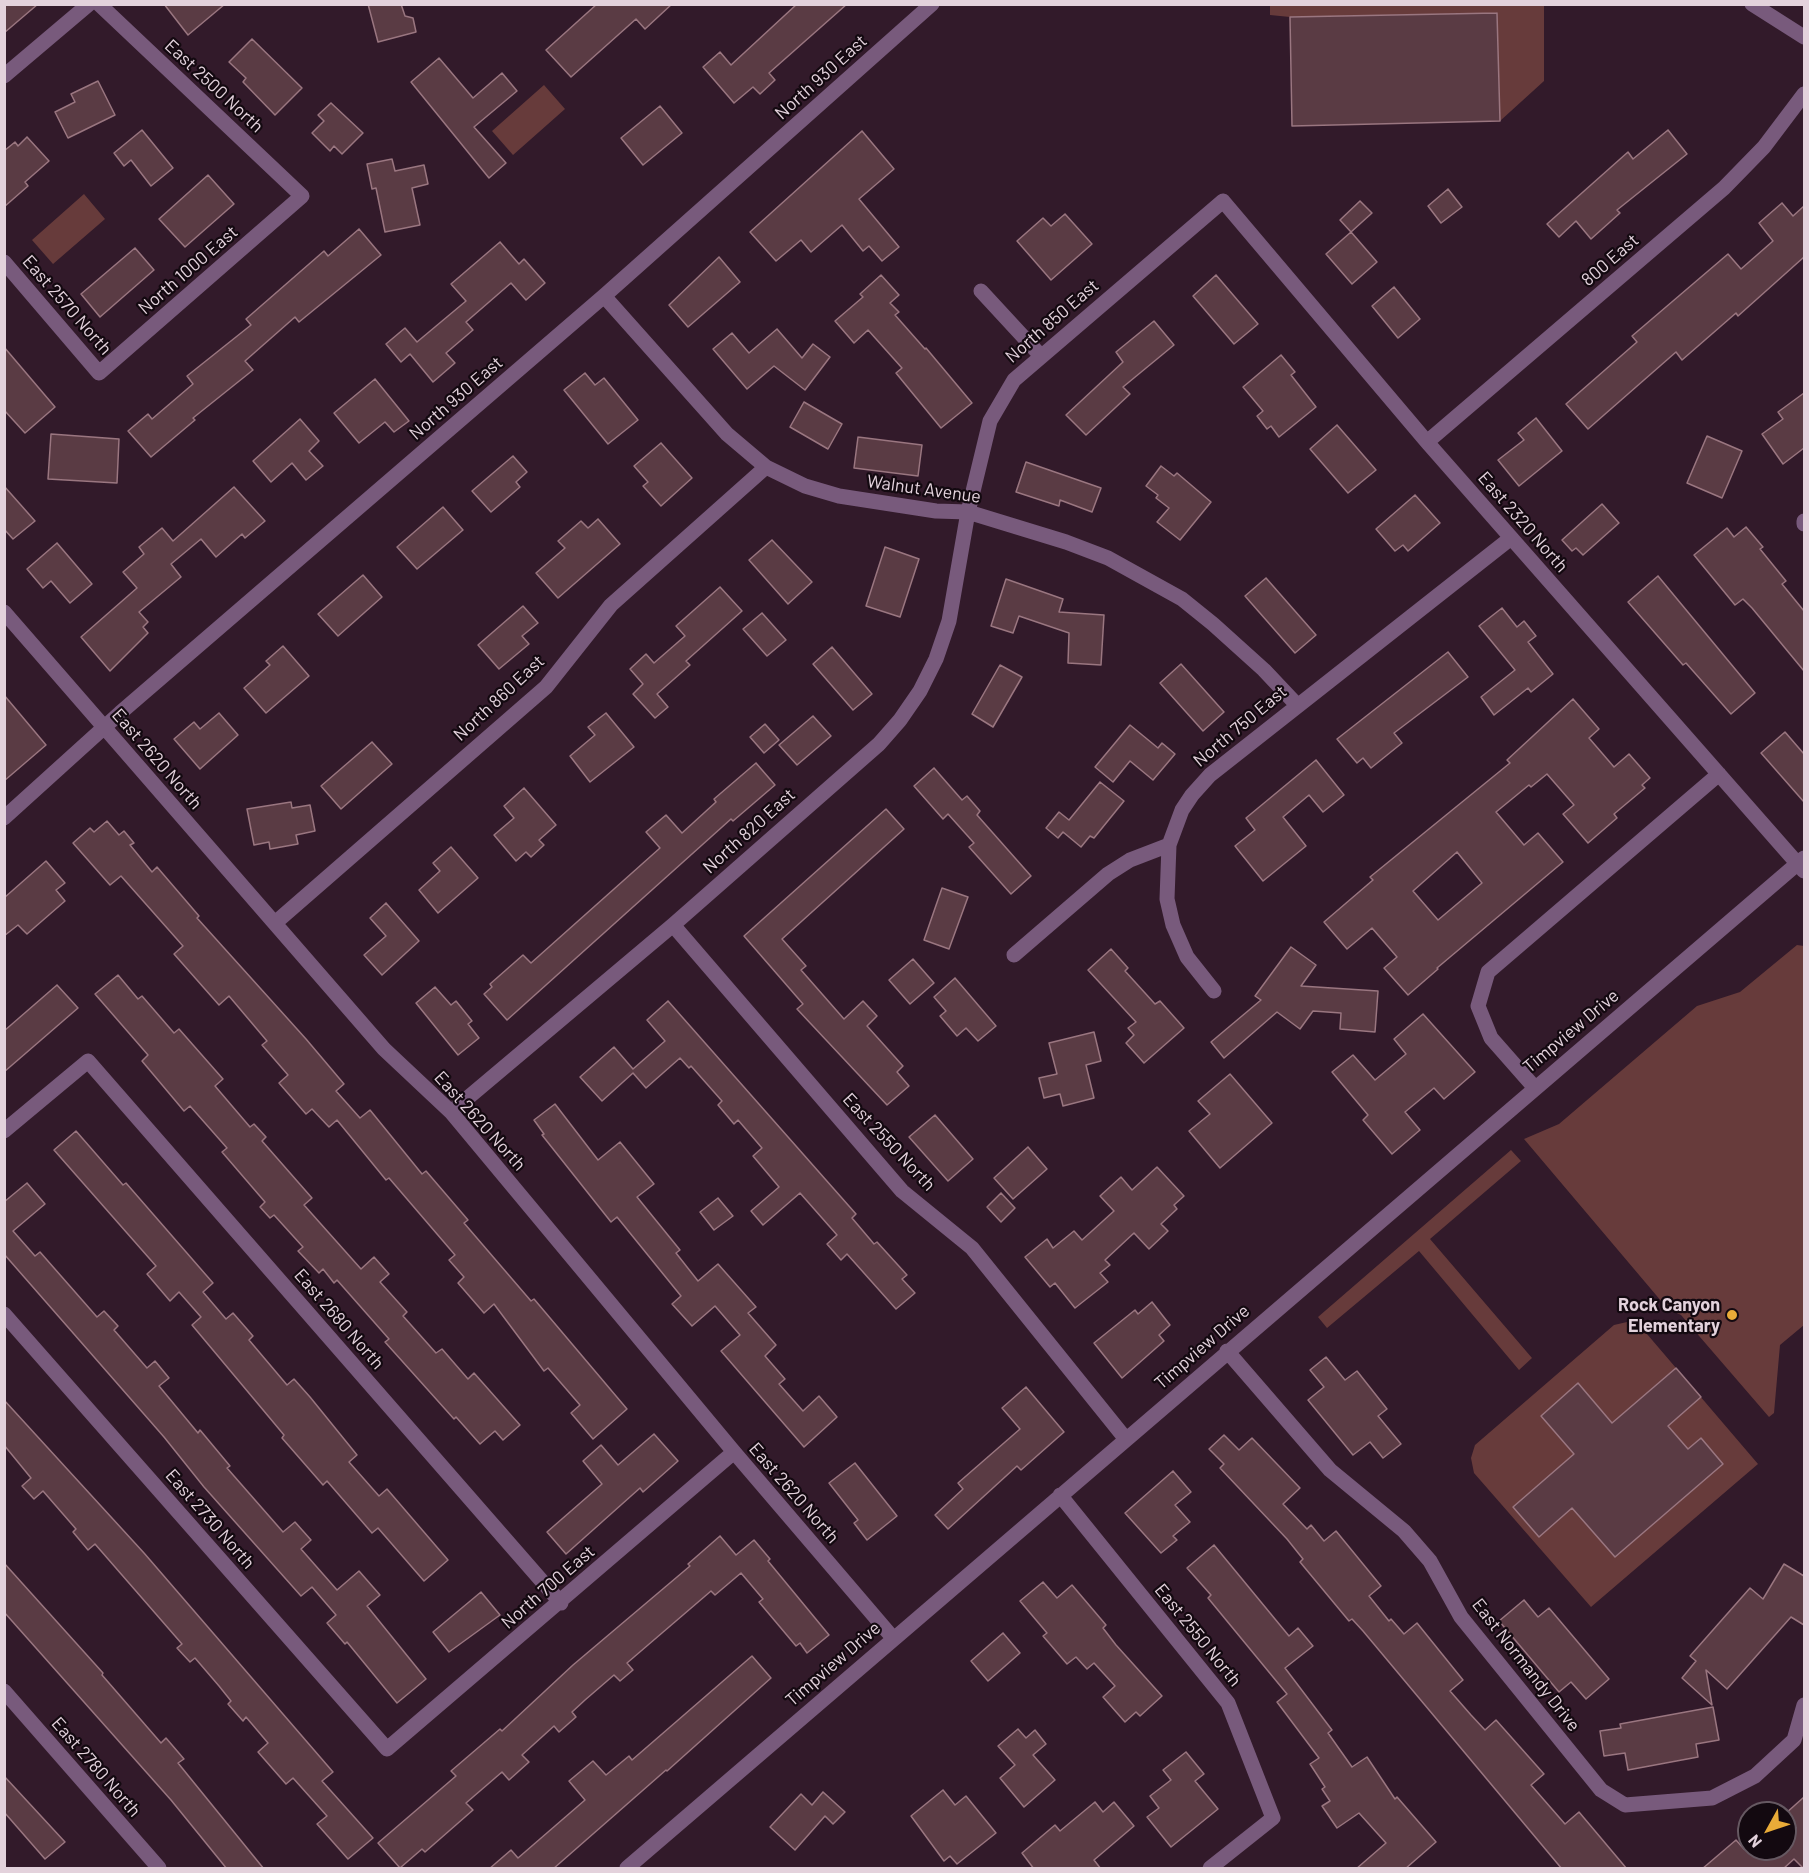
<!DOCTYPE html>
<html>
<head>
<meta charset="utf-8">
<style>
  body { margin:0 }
  #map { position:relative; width:1809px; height:1873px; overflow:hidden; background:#321a2a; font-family:Barlow,sans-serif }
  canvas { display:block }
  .frame { position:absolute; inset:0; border:6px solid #e3d2dc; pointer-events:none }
  .north { position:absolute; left:1737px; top:1801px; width:60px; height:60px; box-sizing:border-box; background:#130910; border:2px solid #665962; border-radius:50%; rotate:230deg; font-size:16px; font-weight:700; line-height:24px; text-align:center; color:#e3d2dc }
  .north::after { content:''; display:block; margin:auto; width:21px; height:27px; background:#e9ab38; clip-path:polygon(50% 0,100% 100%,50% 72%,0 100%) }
</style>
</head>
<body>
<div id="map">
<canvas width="1809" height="1873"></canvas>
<div class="frame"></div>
<div class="north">N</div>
</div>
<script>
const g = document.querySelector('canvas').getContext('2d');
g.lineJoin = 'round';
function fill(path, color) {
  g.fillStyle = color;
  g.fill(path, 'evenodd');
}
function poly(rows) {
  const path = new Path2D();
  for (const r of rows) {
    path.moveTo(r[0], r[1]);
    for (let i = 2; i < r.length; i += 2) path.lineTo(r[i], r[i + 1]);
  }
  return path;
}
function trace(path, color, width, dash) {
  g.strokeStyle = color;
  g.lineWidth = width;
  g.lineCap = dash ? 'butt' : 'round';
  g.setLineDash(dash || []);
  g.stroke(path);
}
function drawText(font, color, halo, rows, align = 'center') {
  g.font = font + ' Barlow,sans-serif';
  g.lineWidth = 4.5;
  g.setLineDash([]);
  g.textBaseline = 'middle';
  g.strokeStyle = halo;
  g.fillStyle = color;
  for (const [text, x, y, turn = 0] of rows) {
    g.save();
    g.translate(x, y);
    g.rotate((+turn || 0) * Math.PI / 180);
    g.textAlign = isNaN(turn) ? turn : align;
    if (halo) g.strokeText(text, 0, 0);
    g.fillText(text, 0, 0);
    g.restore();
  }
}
fill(poly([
  [1270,5,1544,5,1544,81,1500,121,1496,13,1290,17,1270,15],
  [544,85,565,109,513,155,492,131],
  [84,194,105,219,53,264,32,240],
  [1797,945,1804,946,1804,1325,1780,1345,1774,1413,1769,1417,1681,1315,1667,1308,1524,1139,1559,1124,1697,1006,1740,992],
  [1511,1150,1521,1161,1430,1239,1532,1358,1519,1370,1419,1251,1327,1328,1318,1317],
  [1627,1322,1641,1327,1758,1464,1591,1607,1474,1473,1471,1458,1475,1445,1614,1325]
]), '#673b3b');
const building = poly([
  [4,4,38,4,4,33,4,4],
  [164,4,225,4,188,35,164,4],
  [368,4,401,4,405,16,413,18,416,32,378,42,368,4],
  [597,4,672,4,645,29,636,19,571,77,546,50,597,4],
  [797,4,847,4,769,73,775,80,760,94,753,87,734,103,703,67,720,52,731,65,797,4],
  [1497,13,1500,121,1292,126,1290,17,1497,13],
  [252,39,302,88,275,115,243,82,246,78,229,62,252,39],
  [439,58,473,98,502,73,517,91,474,127,506,163,489,178,411,82,439,58],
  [98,81,115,115,68,138,55,112,75,102,71,94,98,81],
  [331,103,363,133,342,154,334,146,330,151,312,133,324,121,318,115,331,103],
  [660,106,682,133,643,165,621,138,660,106],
  [142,130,173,168,151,186,131,160,124,166,114,153,142,130],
  [1668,130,1687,154,1617,210,1620,213,1591,239,1576,221,1559,237,1547,224,1628,152,1633,159,1668,130],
  [862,131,894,169,859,199,899,247,882,261,869,246,863,251,842,225,811,252,801,240,776,261,750,232,862,131],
  [27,137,49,161,25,182,28,186,4,207,4,151,15,142,18,146,27,137],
  [392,159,395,171,424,165,428,184,412,188,420,225,385,232,376,188,372,189,367,164,392,159],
  [208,175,234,204,185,247,159,219,208,175],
  [1448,189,1462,207,1441,223,1428,206,1448,189],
  [1360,201,1372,213,1351,232,1340,220,1360,201],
  [1782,203,1793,216,1804,206,1804,257,1738,316,1736,313,1682,360,1676,352,1588,429,1566,404,1637,342,1632,336,1728,254,1741,269,1773,241,1759,223,1782,203],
  [1065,214,1092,244,1051,280,1017,241,1043,218,1051,226,1065,214],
  [359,229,381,255,299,322,295,317,245,361,253,370,193,418,195,420,151,457,128,431,148,414,152,419,193,384,187,376,251,325,246,319,324,251,328,256,359,229],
  [1351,232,1377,262,1352,284,1326,254,1351,232],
  [500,242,519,264,524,259,545,283,526,300,511,283,466,322,473,330,446,353,455,363,433,382,410,354,401,362,386,344,405,328,417,342,466,301,451,284,500,242],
  [135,248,154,270,100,317,81,294,135,248],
  [719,257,740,282,688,327,669,305,719,257],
  [881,275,899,295,890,303,899,312,895,315,925,349,926,348,972,403,941,428,896,373,902,368,868,330,854,343,835,321,863,297,860,294,881,275],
  [1216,275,1258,324,1234,344,1193,296,1216,275],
  [1394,287,1420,319,1398,338,1372,306,1394,287],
  [1154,321,1174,345,1123,387,1130,394,1086,435,1066,415,1123,362,1116,352,1154,321],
  [777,329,802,358,813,344,830,357,805,390,774,366,747,389,713,349,732,333,749,353,777,329],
  [4,347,55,407,25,433,4,410,4,347],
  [1281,355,1295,372,1291,375,1316,407,1279,437,1271,426,1267,429,1257,416,1263,411,1243,387,1281,355],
  [585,373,595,385,604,378,638,420,608,444,564,390,585,373],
  [375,379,409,421,394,432,385,422,359,443,334,413,375,379],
  [1804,393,1804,448,1783,464,1762,434,1783,419,1778,412,1804,393],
  [804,402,842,424,828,449,790,427,804,402],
  [1536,418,1562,451,1519,486,1498,460,1524,440,1518,433,1536,418],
  [300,419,319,441,309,451,323,466,306,480,292,463,271,482,253,461,300,419],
  [1337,425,1376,470,1348,493,1310,449,1337,425],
  [51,434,119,439,117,483,48,479,51,434],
  [1707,436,1742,451,1722,498,1687,483,1707,436],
  [858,437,922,445,918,476,854,468,858,437],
  [661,443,692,478,661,506,643,486,648,482,634,466,661,443],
  [513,456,527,472,516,482,520,487,491,512,472,491,513,456],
  [1026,462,1101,488,1092,512,1060,500,1059,506,1016,492,1026,462],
  [1161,466,1174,476,1177,473,1211,502,1180,540,1157,522,1169,508,1156,498,1158,495,1146,486,1161,466],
  [4,486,35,521,13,539,4,529,4,486],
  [234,487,265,521,245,538,242,534,216,557,201,539,171,564,181,577,139,612,148,622,143,627,148,633,110,671,81,637,137,588,123,572,144,554,139,547,162,528,173,541,234,487],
  [1415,495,1440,523,1408,551,1403,545,1395,551,1376,529,1415,495],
  [1602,504,1619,523,1583,555,1576,548,1572,551,1562,540,1602,504],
  [443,507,463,530,417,569,397,547,443,507],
  [598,519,620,544,558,598,536,573,565,548,558,541,581,521,588,528,598,519],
  [1746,527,1763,547,1760,549,1786,581,1782,584,1804,611,1804,671,1752,608,1743,599,1735,605,1694,555,1727,528,1734,537,1746,527],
  [772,540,812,582,788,604,749,560,772,540],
  [57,543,92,584,70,603,51,581,43,588,27,569,57,543],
  [885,547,919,559,900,617,866,606,885,547],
  [363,575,382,597,338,636,318,614,363,575],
  [1658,576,1755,693,1731,714,1686,663,1683,665,1628,602,1658,576],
  [1266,578,1316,635,1295,653,1245,596,1266,578],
  [1006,579,1063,599,1059,612,1104,615,1101,665,1068,663,1069,633,1019,616,1013,633,991,626,1006,579],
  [720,587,742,611,686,661,690,665,657,694,668,707,655,718,633,694,643,684,630,669,646,654,654,663,685,636,676,626,720,587],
  [523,606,538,623,522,636,529,644,499,669,478,645,523,606],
  [1502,608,1517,627,1524,621,1536,636,1528,642,1553,674,1531,692,1528,688,1494,715,1481,697,1515,670,1479,626,1502,608],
  [762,613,786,640,767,656,743,629,762,613],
  [283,646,309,676,266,713,244,688,270,665,266,661,283,646],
  [832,647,872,694,853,710,813,664,832,647],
  [1448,652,1468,677,1394,733,1402,743,1371,768,1363,758,1357,763,1337,739,1448,652],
  [1181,664,1224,712,1203,731,1160,683,1181,664],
  [1000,665,1022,677,993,727,972,714,1000,665],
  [4,695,46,745,4,781,4,695],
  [1573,699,1599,729,1589,738,1614,767,1629,754,1650,778,1642,785,1645,788,1614,814,1617,818,1588,843,1563,814,1574,805,1547,774,1531,787,1529,785,1496,812,1524,845,1538,833,1563,862,1437,968,1438,969,1408,995,1384,968,1397,957,1372,928,1347,949,1324,922,1373,880,1370,877,1510,763,1507,760,1573,699],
  [1457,852,1482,883,1438,920,1413,891,1457,852],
  [219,713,238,735,200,769,174,739,194,722,200,729,219,713],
  [606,713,634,747,590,782,570,756,595,735,588,727,606,713],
  [813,716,831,736,797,765,779,745,813,716],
  [765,724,779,740,764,753,750,737,765,724],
  [1130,725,1158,748,1162,743,1175,754,1153,780,1130,761,1113,782,1095,767,1130,725],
  [1785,732,1804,754,1804,802,1761,753,1785,732],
  [372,742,392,764,341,809,321,786,372,742],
  [1316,760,1344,795,1323,812,1309,795,1283,817,1306,846,1263,881,1235,846,1255,830,1246,818,1316,760],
  [756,763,775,785,733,821,731,819,507,1020,484,994,492,987,490,984,523,955,531,963,660,848,646,832,666,815,682,833,716,802,714,799,756,763],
  [934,768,962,800,967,796,980,811,977,815,1031,876,1011,894,969,847,974,843,948,814,943,819,914,786,934,768],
  [1100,782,1124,801,1094,838,1090,836,1081,847,1063,832,1058,838,1046,828,1059,812,1069,820,1100,782],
  [524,788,556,825,539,840,544,845,531,857,526,852,516,861,494,835,514,818,504,806,524,788],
  [291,802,292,808,310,805,315,831,296,835,298,844,270,849,269,842,254,845,247,809,291,802],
  [886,809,904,829,782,939,806,966,801,970,844,1019,863,1001,877,1016,867,1026,903,1066,897,1072,909,1086,887,1105,797,1009,803,1004,744,936,886,809],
  [107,821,119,835,124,831,134,843,130,845,152,872,157,867,199,916,197,918,306,1039,344,1084,336,1091,360,1118,370,1110,422,1174,426,1171,468,1220,464,1223,531,1301,534,1299,627,1409,593,1439,571,1413,580,1405,548,1368,544,1371,494,1304,484,1313,458,1283,464,1277,449,1260,455,1255,389,1178,386,1180,337,1120,329,1127,312,1109,306,1114,279,1083,288,1075,262,1045,267,1041,229,996,219,1005,174,954,183,946,121,876,110,885,73,843,90,828,94,832,107,821],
  [451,847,478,878,438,913,419,890,440,871,433,863,451,847],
  [46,861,65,883,56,890,65,901,27,934,18,925,4,936,4,898,46,861],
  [942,888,968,897,949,949,924,940,942,888],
  [386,903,419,941,382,975,364,955,386,936,370,918,386,903],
  [1291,947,1316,965,1301,986,1378,991,1375,1032,1340,1029,1341,1013,1313,1011,1300,1029,1277,1012,1224,1058,1211,1042,1261,1000,1255,996,1291,947],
  [1111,949,1128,968,1125,971,1155,1004,1160,1001,1184,1028,1144,1063,1126,1043,1134,1035,1128,1028,1136,1022,1088,970,1111,949],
  [913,959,934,983,910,1004,889,980,913,959],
  [118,975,138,999,142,996,174,1033,179,1029,223,1079,215,1086,250,1127,254,1124,266,1137,262,1141,312,1198,304,1205,361,1269,374,1257,389,1274,380,1282,407,1312,403,1316,436,1353,442,1349,468,1379,474,1373,520,1425,503,1440,495,1431,480,1444,456,1417,454,1419,385,1342,389,1339,337,1280,334,1283,323,1269,319,1273,298,1251,303,1247,274,1215,270,1218,260,1207,265,1202,222,1152,227,1148,190,1106,184,1111,142,1061,148,1055,95,994,118,975],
  [955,978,996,1026,978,1041,966,1028,957,1036,940,1016,946,1011,934,997,955,978],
  [57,985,78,1008,4,1072,4,1031,57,985],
  [435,987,451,1005,456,1001,472,1021,468,1024,479,1038,458,1055,416,1003,435,987],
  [668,1001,856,1214,852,1218,874,1244,877,1242,907,1275,902,1279,915,1293,896,1309,847,1254,841,1260,827,1244,837,1235,800,1193,763,1225,751,1211,779,1187,753,1156,762,1148,738,1120,734,1124,718,1105,722,1101,691,1066,689,1068,680,1058,646,1088,633,1073,602,1101,580,1077,614,1047,633,1069,665,1041,647,1020,668,1001],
  [1423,1014,1475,1072,1444,1099,1434,1088,1405,1112,1420,1130,1392,1154,1363,1120,1368,1115,1332,1072,1353,1055,1375,1080,1406,1054,1394,1039,1423,1014],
  [1094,1032,1101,1061,1086,1065,1094,1098,1063,1106,1060,1094,1044,1098,1039,1078,1057,1074,1049,1043,1094,1032],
  [1230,1074,1272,1123,1220,1168,1189,1131,1210,1114,1198,1101,1230,1074],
  [555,1104,598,1160,620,1142,654,1184,637,1197,680,1250,676,1253,698,1281,718,1264,756,1307,748,1313,776,1345,765,1356,785,1379,779,1384,803,1411,819,1396,837,1417,804,1447,721,1351,740,1335,715,1306,692,1326,672,1304,681,1296,617,1217,611,1222,542,1135,544,1134,534,1120,555,1104],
  [935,1115,973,1159,948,1181,909,1137,935,1115],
  [76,1131,123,1185,126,1183,213,1283,203,1292,226,1319,233,1313,253,1336,249,1340,287,1385,294,1379,310,1397,357,1455,349,1462,379,1496,387,1489,448,1560,424,1581,378,1528,372,1533,327,1481,323,1485,282,1438,284,1435,192,1325,201,1317,179,1292,170,1301,147,1274,156,1266,54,1150,76,1131],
  [1028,1147,1047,1169,1013,1199,994,1178,1028,1147],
  [1157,1167,1184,1196,1174,1205,1177,1209,1161,1224,1168,1231,1149,1249,1134,1233,1105,1260,1110,1265,1100,1273,1108,1282,1075,1308,1055,1283,1050,1287,1025,1257,1047,1239,1053,1248,1074,1231,1082,1240,1114,1211,1100,1196,1121,1177,1132,1190,1157,1167],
  [27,1183,45,1204,13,1231,35,1256,40,1252,97,1317,104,1311,118,1326,114,1330,147,1368,155,1361,169,1378,159,1386,198,1433,200,1430,230,1466,227,1468,283,1532,295,1522,311,1540,301,1549,337,1590,359,1571,380,1595,367,1606,426,1679,397,1703,347,1642,345,1644,327,1623,336,1615,312,1587,301,1596,204,1487,164,1437,4,1254,4,1202,27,1183],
  [1001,1193,1015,1208,1001,1222,987,1207,1001,1193],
  [718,1198,733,1216,714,1230,700,1212,718,1198],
  [1152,1302,1170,1325,1159,1335,1164,1341,1122,1378,1094,1343,1135,1310,1138,1314,1152,1302],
  [1326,1357,1345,1380,1357,1371,1387,1409,1378,1416,1401,1444,1383,1458,1370,1442,1353,1455,1308,1400,1324,1387,1310,1370,1326,1357],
  [1676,1368,1701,1397,1668,1426,1688,1449,1701,1438,1723,1464,1615,1557,1572,1508,1539,1537,1513,1507,1574,1454,1541,1416,1578,1383,1612,1423,1676,1368],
  [1026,1387,1064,1432,1021,1470,1017,1466,948,1529,935,1515,963,1489,958,1483,1020,1429,1002,1408,1026,1387],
  [4,1400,144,1553,333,1772,322,1781,373,1838,348,1859,317,1824,327,1816,293,1778,286,1784,258,1752,268,1743,246,1717,243,1721,228,1704,231,1701,219,1686,195,1658,190,1662,177,1648,182,1644,95,1544,88,1550,73,1532,76,1529,43,1491,34,1499,22,1486,31,1478,4,1445,4,1400],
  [654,1434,678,1461,643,1492,640,1488,566,1554,547,1532,602,1484,583,1461,601,1445,618,1465,654,1434],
  [1224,1435,1239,1450,1252,1438,1300,1488,1283,1504,1307,1529,1311,1525,1324,1541,1336,1531,1381,1586,1369,1596,1389,1621,1391,1619,1404,1634,1417,1623,1463,1680,1450,1691,1471,1715,1485,1730,1496,1720,1544,1774,1531,1785,1565,1824,1579,1812,1627,1869,1562,1869,1363,1631,1352,1619,1349,1621,1300,1562,1303,1559,1287,1539,1220,1468,1224,1464,1209,1449,1224,1435],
  [855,1463,897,1516,867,1540,854,1523,858,1520,829,1483,855,1463],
  [1173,1471,1191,1492,1175,1505,1190,1522,1173,1536,1177,1540,1161,1553,1125,1513,1173,1471],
  [720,1536,736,1555,754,1540,770,1559,768,1561,829,1635,807,1653,800,1643,796,1646,759,1602,763,1599,741,1573,715,1595,711,1591,627,1663,633,1670,620,1681,614,1675,585,1700,572,1712,576,1717,559,1732,554,1726,522,1755,529,1762,509,1780,502,1772,466,1803,473,1810,425,1852,422,1849,400,1868,378,1843,456,1776,451,1771,500,1729,502,1731,573,1665,690,1566,688,1564,720,1536],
  [1214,1545,1289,1636,1298,1628,1313,1646,1285,1668,1332,1730,1328,1733,1352,1767,1367,1757,1395,1799,1397,1797,1436,1842,1405,1869,1356,1869,1386,1843,1359,1813,1337,1828,1322,1806,1330,1801,1322,1789,1325,1787,1310,1764,1319,1758,1277,1702,1287,1694,1208,1598,1211,1595,1187,1568,1214,1545],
  [4,1563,103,1673,102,1675,161,1743,166,1738,184,1759,178,1763,264,1869,227,1869,171,1800,4,1612,4,1563],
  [1784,1564,1804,1576,1804,1625,1791,1617,1727,1689,1706,1670,1712,1705,1682,1678,1696,1661,1690,1656,1750,1588,1763,1599,1784,1564],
  [1043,1582,1057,1598,1072,1585,1106,1625,1103,1628,1116,1645,1162,1696,1140,1716,1136,1712,1125,1722,1103,1697,1115,1686,1094,1663,1087,1669,1076,1657,1067,1664,1043,1636,1047,1633,1020,1601,1043,1582],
  [481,1592,500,1615,449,1652,433,1632,481,1592],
  [1524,1600,1538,1617,1549,1608,1609,1679,1586,1699,1571,1682,1559,1692,1499,1621,1524,1600],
  [1003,1633,1020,1653,988,1681,971,1661,1003,1633],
  [752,1656,771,1678,667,1771,666,1770,553,1869,489,1869,511,1850,518,1858,585,1800,569,1781,593,1761,606,1775,629,1756,632,1760,752,1656],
  [1713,1707,1719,1740,1696,1744,1698,1757,1628,1770,1625,1753,1604,1756,1600,1731,1621,1728,1620,1724,1713,1707],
  [1018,1729,1026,1738,1035,1730,1046,1744,1033,1755,1055,1780,1024,1807,1000,1778,1015,1765,998,1746,1018,1729],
  [1186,1752,1204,1774,1195,1781,1218,1809,1171,1847,1147,1817,1159,1808,1150,1796,1171,1780,1163,1770,1186,1752],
  [4,1776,65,1842,45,1859,4,1812,4,1776],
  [943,1790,955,1805,966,1796,996,1833,957,1864,950,1856,944,1861,911,1816,943,1790],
  [823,1792,845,1812,833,1824,825,1816,795,1850,770,1827,801,1794,812,1805,823,1792],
  [1804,1797,1804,1869,1794,1859,1783,1869,1702,1869,1736,1840,1744,1849,1785,1849,1785,1838,1796,1828,1785,1814,1804,1797],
  [1095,1802,1103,1812,1114,1802,1134,1826,1094,1860,1101,1869,1034,1869,1022,1853,1055,1825,1060,1831,1095,1802]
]);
fill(building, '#5a3b44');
trace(building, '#9a7680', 1.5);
trace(poly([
  [1752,4,1804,37],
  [4,76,89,4],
  [4,262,99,373,302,196,99,4],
  [981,291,1041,356],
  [604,296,727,434,766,467,805,486,839,496,936,511,968,512,1066,542,1108,558,1182,599,1213,624,1264,670,1297,705],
  [1427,442,1724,188,1764,147,1804,94],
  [1804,521,1804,524],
  [4,612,384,1049,451,1112,734,1452,893,1638],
  [4,818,120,713,604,296,932,4],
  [275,923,546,687,611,605,766,467],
  [673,925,902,1191,972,1248,1125,1438],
  [1014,955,1108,874,1130,860,1169,845],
  [1214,991,1187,957,1173,925,1167,899,1169,845,1182,810,1192,795,1210,775,1511,538],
  [1535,1088,1491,1038,1478,1006,1488,972,1719,774],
  [451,1112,673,925,879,744,900,720,920,691,936,659,949,621,968,512,990,421,1014,380,1223,201,1427,442,1804,871],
  [4,1131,88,1061,561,1603],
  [4,1314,387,1749,734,1452],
  [1227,1351,1330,1470,1404,1531,1430,1561,1461,1617,1601,1790,1625,1805,1712,1798,1755,1776,1794,1740,1804,1705],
  [1060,1495,1228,1703,1273,1818,1210,1868],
  [4,1691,159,1868],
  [627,1868,1804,858]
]), '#785a7c', 15);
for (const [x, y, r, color] of [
  [1732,1315,6,"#e9ab38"]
]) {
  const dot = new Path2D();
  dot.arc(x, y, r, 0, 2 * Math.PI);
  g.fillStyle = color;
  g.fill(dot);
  trace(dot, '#130910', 2);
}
drawText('18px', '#e3d2dc', '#130910', [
  ["North 930 East",821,77,-42],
  ["East 2500 North",214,86,43],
  ["800 East",1610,260,-41],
  ["North 1000 East",188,270,-41],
  ["East 2570 North",67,305,49],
  ["North 850 East",1052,321,-41],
  ["North 930 East",456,398,-41],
  ["Walnut Avenue",924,489,8],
  ["East 2320 North",1523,522,49],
  ["North 860 East",499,698,-43],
  ["North 750 East",1240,726,-40],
  ["East 2620 North",157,759,49],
  ["North 820 East",749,831,-42],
  ["Timpview Drive",1571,1031,-40],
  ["East 2620 North",480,1121,48],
  ["East 2550 North",889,1142,47],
  ["East 2680 North",339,1319,49],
  ["Timpview Drive",1202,1347,-41],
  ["East 2620 North",794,1493,49],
  ["East 2730 North",210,1519,49],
  ["North 700 East",548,1587,-41],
  ["East 2550 North",1198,1635,51],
  ["Timpview Drive",833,1664,-41],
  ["East Normandy Drive",1526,1665,52],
  ["East 2780 North",96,1767,49]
]);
drawText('bold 18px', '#e3d2dc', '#130910', [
  ["Rock Canyon",1720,1305],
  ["Elementary",1720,1326]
], 'right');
</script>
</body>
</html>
